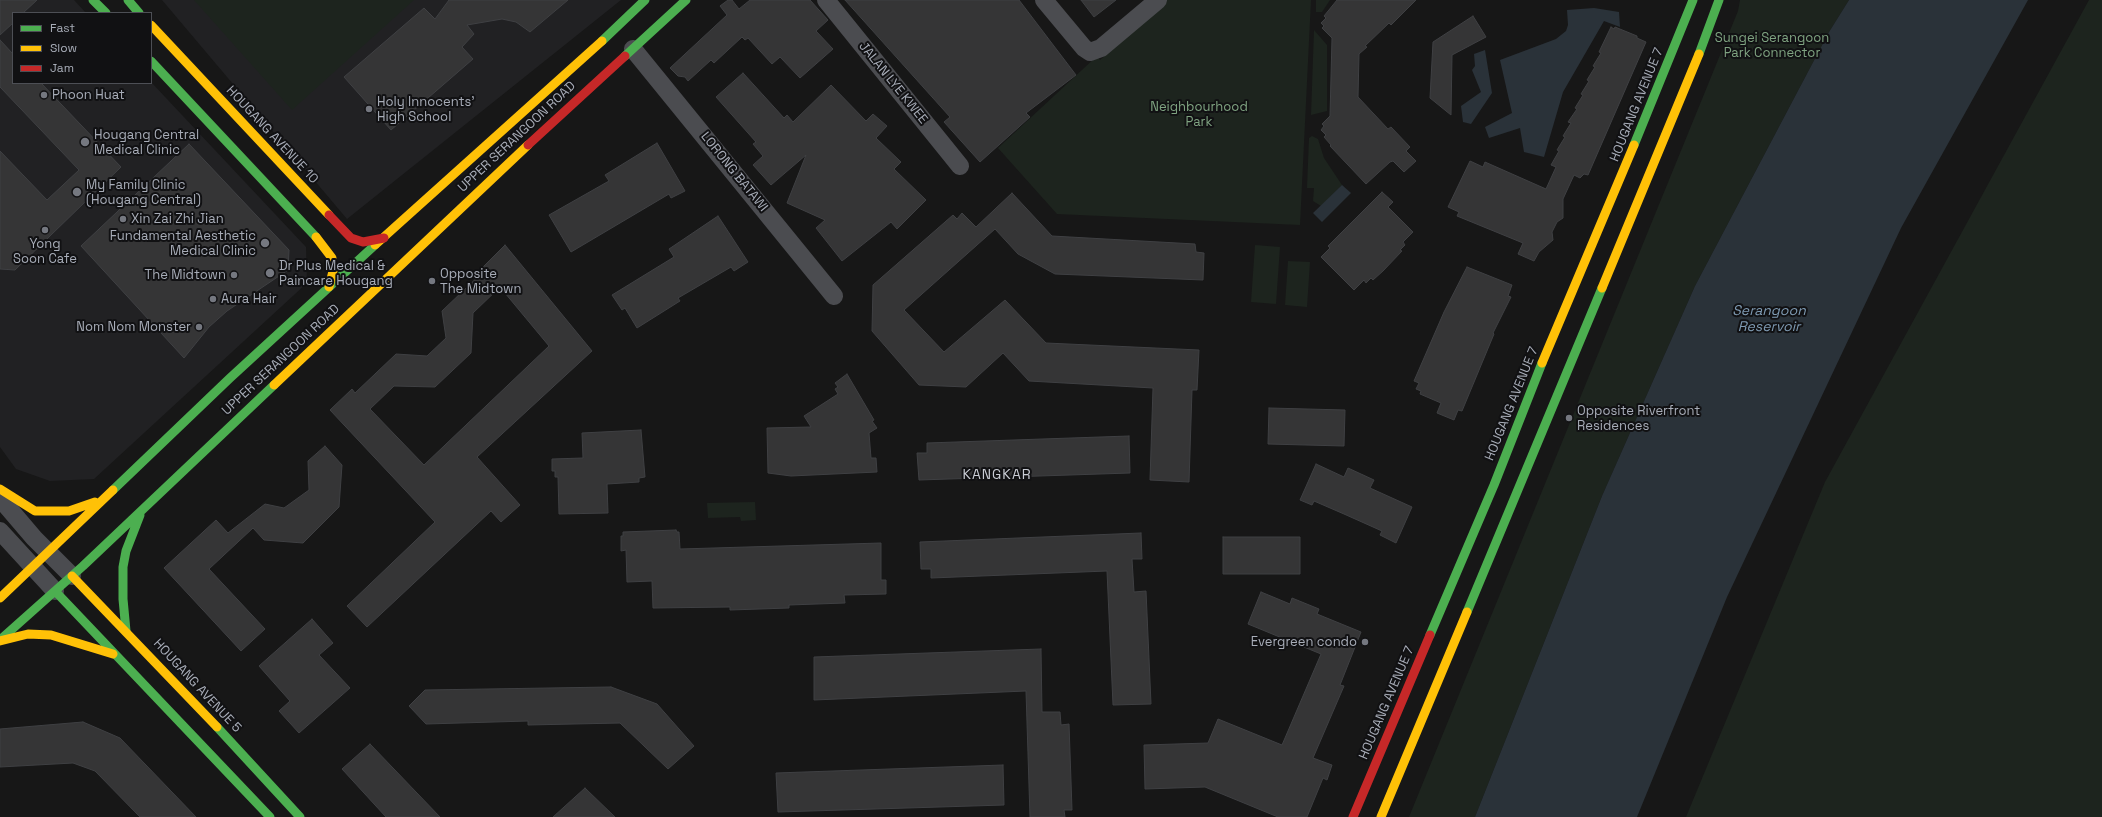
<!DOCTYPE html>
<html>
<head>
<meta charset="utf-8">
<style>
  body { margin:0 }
  #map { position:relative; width:2102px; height:817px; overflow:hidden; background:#171717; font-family:"Space Grotesk",sans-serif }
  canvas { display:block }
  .legend { position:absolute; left:12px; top:12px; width:140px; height:72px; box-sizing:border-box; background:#111113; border:1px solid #4d4f55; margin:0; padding:5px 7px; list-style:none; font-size:12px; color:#a8adb8 }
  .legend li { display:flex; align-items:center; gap:8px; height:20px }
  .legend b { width:20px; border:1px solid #4d4f55 }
</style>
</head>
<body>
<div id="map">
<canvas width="2102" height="817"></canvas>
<ul class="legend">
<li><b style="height:5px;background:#4caf50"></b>Fast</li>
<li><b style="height:5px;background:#ffc107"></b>Slow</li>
<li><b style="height:5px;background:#c62828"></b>Jam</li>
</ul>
</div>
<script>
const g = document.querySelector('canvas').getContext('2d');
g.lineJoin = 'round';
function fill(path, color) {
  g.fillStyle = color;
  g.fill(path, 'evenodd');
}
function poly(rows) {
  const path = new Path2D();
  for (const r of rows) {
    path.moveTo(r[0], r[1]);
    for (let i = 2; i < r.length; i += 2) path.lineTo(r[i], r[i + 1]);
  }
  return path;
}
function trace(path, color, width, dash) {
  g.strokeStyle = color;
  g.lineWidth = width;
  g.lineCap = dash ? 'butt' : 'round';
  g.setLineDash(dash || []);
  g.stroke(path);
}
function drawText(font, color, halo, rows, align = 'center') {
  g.font = font + ' "Space Grotesk",sans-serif';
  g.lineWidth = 4;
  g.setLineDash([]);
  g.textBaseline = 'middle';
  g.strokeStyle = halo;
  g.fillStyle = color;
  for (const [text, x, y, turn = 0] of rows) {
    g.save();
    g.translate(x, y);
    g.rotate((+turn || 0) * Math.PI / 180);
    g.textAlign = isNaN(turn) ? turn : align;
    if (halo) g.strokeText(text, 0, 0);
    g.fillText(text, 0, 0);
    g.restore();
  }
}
fill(poly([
  [0,0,74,0,86,13,13,13,13,83,151,82,306,247,307,283,94,479,50,481,16,469,0,447],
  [162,0,621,0,347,219]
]), '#212123');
fill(poly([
  [194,0,414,0,292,110],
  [1160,0,1311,0,1300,225,1057,214,998,148,1097,56,1100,60,1159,7],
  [1316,0,1330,0,1322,12,1316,12],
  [1740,0,1849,0,1829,32,1695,286,1602,496,1475,817,1409,817,1738,11],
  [2089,0,2102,0,2102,817,1686,817,1825,482],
  [1314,30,1327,45,1327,111,1311,115],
  [1312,136,1318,139,1324,158,1342,185,1321,206,1313,201,1314,188,1307,188,1309,138],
  [1255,245,1280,247,1276,304,1251,302],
  [1288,261,1310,262,1307,307,1285,305],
  [755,502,756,520,741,521,740,517,708,518,707,503]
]), '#1d241e');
fill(poly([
  [1849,0,2028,0,1901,228,1727,597,1637,817,1475,817,1602,496,1695,286,1829,32],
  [1594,8,1619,12,1620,27,1604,21,1563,92,1544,157,1524,152,1520,128,1489,138,1485,127,1512,113,1500,60,1556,39,1566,31,1568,25,1567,10],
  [1485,50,1492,93,1471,124,1463,122,1461,106,1481,92,1472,70,1475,66,1474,54],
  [1342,185,1351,193,1322,222,1313,213]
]), '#2a3239');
const building = poly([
  [0,0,37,0,23,13,13,13,13,23,0,35,0,0],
  [449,0,568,0,530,32,516,22,502,19,467,25,474,34,462,47,473,59,391,130,344,77,424,8,435,19,449,0],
  [728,0,732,0,739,9,750,0,810,0,828,20,816,31,833,49,800,78,780,57,772,64,748,38,745,40,742,37,714,63,711,60,688,81,685,77,678,76,670,68,727,15,720,6,728,0],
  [845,0,1019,0,1076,75,1026,113,1030,117,980,162,944,122,950,117,845,0],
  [1081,0,1116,0,1094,17,1081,0],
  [1337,0,1416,0,1391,25,1389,23,1365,46,1367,47,1359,54,1358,97,1388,129,1391,127,1410,147,1406,151,1416,161,1404,172,1393,161,1390,162,1366,184,1330,146,1331,145,1324,137,1326,135,1321,130,1324,126,1322,124,1330,116,1332,38,1322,28,1324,26,1321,23,1326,18,1324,16,1337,0],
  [1473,16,1486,37,1452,55,1451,115,1430,98,1433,42,1473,16],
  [1611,27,1614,29,1615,27,1637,36,1637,38,1646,42,1588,175,1584,174,1580,178,1574,175,1563,199,1563,218,1557,222,1552,232,1553,240,1539,252,1534,261,1518,254,1523,243,1457,216,1459,212,1448,207,1470,161,1483,167,1485,162,1546,189,1556,167,1551,165,1559,151,1557,150,1565,137,1563,136,1571,123,1568,122,1577,109,1575,108,1583,95,1581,94,1589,81,1587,80,1595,67,1593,66,1601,53,1599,52,1611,27],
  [0,40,13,54,13,83,41,83,121,167,15,270,0,269,0,151,47,200,79,170,0,87,0,40],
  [743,73,784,118,787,115,793,122,831,85,866,121,873,114,887,126,876,138,901,162,894,169,926,200,897,229,891,222,842,261,816,228,825,220,787,203,806,155,771,185,753,165,763,156,753,144,756,142,716,97,743,73],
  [657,143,685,191,671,198,669,194,571,252,549,215,609,181,605,175,657,143],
  [189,144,289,250,288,270,227,311,209,327,184,358,81,246,189,144],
  [1382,192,1393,202,1388,207,1413,232,1403,242,1405,245,1400,250,1402,251,1383,271,1373,280,1371,278,1366,283,1364,280,1354,290,1321,257,1330,248,1328,246,1382,192],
  [1012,193,1052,236,1195,244,1196,252,1204,253,1203,280,1055,274,1018,254,995,229,904,310,944,352,1005,300,1046,343,1199,350,1197,390,1192,390,1189,482,1150,480,1153,388,1029,381,1003,353,966,387,919,385,872,331,873,285,953,215,957,219,962,213,976,227,1012,193],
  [718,216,748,262,734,271,731,267,678,298,680,301,637,328,625,308,622,310,612,295,674,257,669,249,718,216],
  [505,245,592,351,477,457,520,505,501,522,491,511,367,627,347,606,435,522,330,410,352,389,355,393,396,354,427,356,446,338,442,311,485,270,483,267,505,245],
  [500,287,549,346,424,465,370,409,394,386,435,387,471,353,473,313,500,287],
  [1467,267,1512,285,1508,296,1511,297,1493,333,1494,334,1462,411,1458,410,1454,420,1437,413,1441,403,1420,394,1421,391,1416,389,1419,383,1414,381,1444,312,1467,267],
  [847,374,874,420,872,421,877,428,869,433,871,458,876,458,877,472,791,476,768,473,767,428,811,427,804,416,838,394,835,389,838,387,835,383,847,374],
  [1269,408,1345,410,1344,446,1268,444,1269,408],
  [641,430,645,477,639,478,639,482,607,484,608,513,559,514,558,477,555,477,555,471,552,471,552,459,583,458,582,433,641,430],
  [1129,436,1130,473,919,480,917,453,927,453,927,443,1129,436],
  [325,446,342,465,339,507,303,543,264,540,253,528,209,569,265,629,241,651,164,568,216,520,228,533,265,504,284,508,309,490,308,461,325,446],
  [1316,464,1344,477,1348,468,1374,480,1370,488,1412,507,1396,543,1380,535,1382,531,1344,514,1314,501,1312,505,1300,500,1316,464],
  [676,530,677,532,679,532,680,549,881,543,881,580,886,580,886,594,844,595,845,603,789,605,789,608,730,610,730,607,653,608,652,581,627,582,626,550,621,551,621,536,623,536,623,532,676,530],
  [1141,533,1142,559,1132,559,1134,592,1146,591,1151,704,1113,705,1107,571,931,578,931,569,921,569,920,542,1141,533],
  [1223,537,1300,537,1300,574,1223,574,1223,537],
  [1261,592,1290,604,1292,598,1319,609,1317,614,1361,632,1340,685,1344,686,1313,758,1332,765,1327,780,1323,778,1307,817,1278,817,1205,787,1145,789,1144,745,1208,743,1218,719,1282,745,1321,654,1248,624,1261,592],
  [312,619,333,643,319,655,350,688,299,733,279,711,290,701,259,666,312,619],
  [1041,649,1042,712,1060,712,1061,725,1069,724,1072,810,1064,810,1065,817,1030,817,1026,691,814,700,814,657,1041,649],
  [611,687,657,704,694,746,668,769,620,723,528,725,528,721,426,724,409,706,425,690,611,687],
  [83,722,120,738,196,817,140,817,95,771,73,763,0,767,0,729,83,722],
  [370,744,440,817,386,817,342,769,370,744],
  [1003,765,1004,805,778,812,776,773,1003,765],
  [585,788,615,817,553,817,585,788]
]);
fill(building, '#353536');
trace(building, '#3f4043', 1);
trace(poly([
  [826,0,960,166],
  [1044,0,1084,48,1090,52,1101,48,1158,0],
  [633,49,834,296],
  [0,498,34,538,72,576],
  [0,531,55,591]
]), '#4b4c50', 18);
trace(poly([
  [93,0,106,13],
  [128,0,139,13],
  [602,41,645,0],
  [1699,54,1719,0],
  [625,56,686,0],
  [151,61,316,237],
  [1634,145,1693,0],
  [113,490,230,378,375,245],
  [55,591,270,817],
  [1467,612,1602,288],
  [126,631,123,599,123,567,126,551,140,515],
  [1430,635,1494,485,1542,363],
  [0,640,83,566,274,385],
  [217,727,300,817]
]), '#4caf50', 9);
trace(poly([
  [151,25,329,215],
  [316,237,332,258,333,271,329,287],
  [375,245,602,41],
  [1602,288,1699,54],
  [1542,363,1634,145],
  [274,385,528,145],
  [0,489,35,511,69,511,95,502],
  [72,576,217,727],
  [0,598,113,490],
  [0,641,28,634,51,635,113,654],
  [1381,817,1467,612]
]), '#ffc107', 9);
trace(poly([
  [528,145,625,56],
  [329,215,351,238,363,242,384,238],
  [1353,817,1430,635]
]), '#c62828', 9);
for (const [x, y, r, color] of [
  [44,95,4,"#757880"],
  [369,109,4,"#757880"],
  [85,142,5,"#757880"],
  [77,192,5,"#757880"],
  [123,219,4,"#757880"],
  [45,230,4,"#757880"],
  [265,243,5,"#757880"],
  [270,273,5,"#757880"],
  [234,275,4,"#757880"],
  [432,281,4,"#757880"],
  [213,299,4,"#757880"],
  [199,327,4,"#757880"],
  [1569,418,4,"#757880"],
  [1365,642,4,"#757880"]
]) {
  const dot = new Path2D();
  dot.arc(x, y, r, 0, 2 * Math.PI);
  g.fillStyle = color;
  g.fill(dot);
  trace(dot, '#111113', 1.5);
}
drawText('13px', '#7fa381', '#111113', [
  ["Sungei Serangoon",1772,38],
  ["Park Connector",1772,53],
  ["Neighbourhood",1199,107],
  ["Park",1199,122]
]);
drawText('13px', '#a8adb8', '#111113', [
  ["JALAN LYE KWEE",893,83,51],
  ["HOUGANG AVENUE 7",1637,105,-68],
  ["HOUGANG AVENUE 10",272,135,47],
  ["UPPER SERANGOON ROAD",517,137,-43],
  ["LORONG BATAWI",734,172,51],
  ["UPPER SERANGOON ROAD",281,360,-43],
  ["HOUGANG AVENUE 7",1512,404,-68],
  ["HOUGANG AVENUE 5",197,686,47],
  ["HOUGANG AVENUE 7",1387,703,-67]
]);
drawText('13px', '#a8adb8', '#111113', [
  ["Phoon Huat",52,95],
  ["Holy Innocents'",377,102],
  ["High School",377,117],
  ["Hougang Central",94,135],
  ["Medical Clinic",94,150],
  ["My Family Clinic",86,185],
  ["(Hougang Central)",86,200],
  ["Xin Zai Zhi Jian",131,219],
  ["Fundamental Aesthetic",256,236,"right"],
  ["Medical Clinic",256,251,"right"],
  ["Yong",45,244,"center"],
  ["Soon Cafe",45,259,"center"],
  ["Dr Plus Medical &",279,266],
  ["Paincare Hougang",279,281],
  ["Opposite",440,274],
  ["The Midtown",440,289],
  ["The Midtown",226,275,"right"],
  ["Aura Hair",221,299],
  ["Nom Nom Monster",191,327,"right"],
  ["Opposite Riverfront",1577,411],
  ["Residences",1577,426],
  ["Evergreen condo",1357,642,"right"]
], 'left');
drawText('italic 14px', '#7f9bb3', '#111113', [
  ["Serangoon",1769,311],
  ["Reservoir",1769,327]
]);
g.letterSpacing = '1px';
drawText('14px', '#c9ccd4', '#111113', [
  ["KANGKAR",997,475]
]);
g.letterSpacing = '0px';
</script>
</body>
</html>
